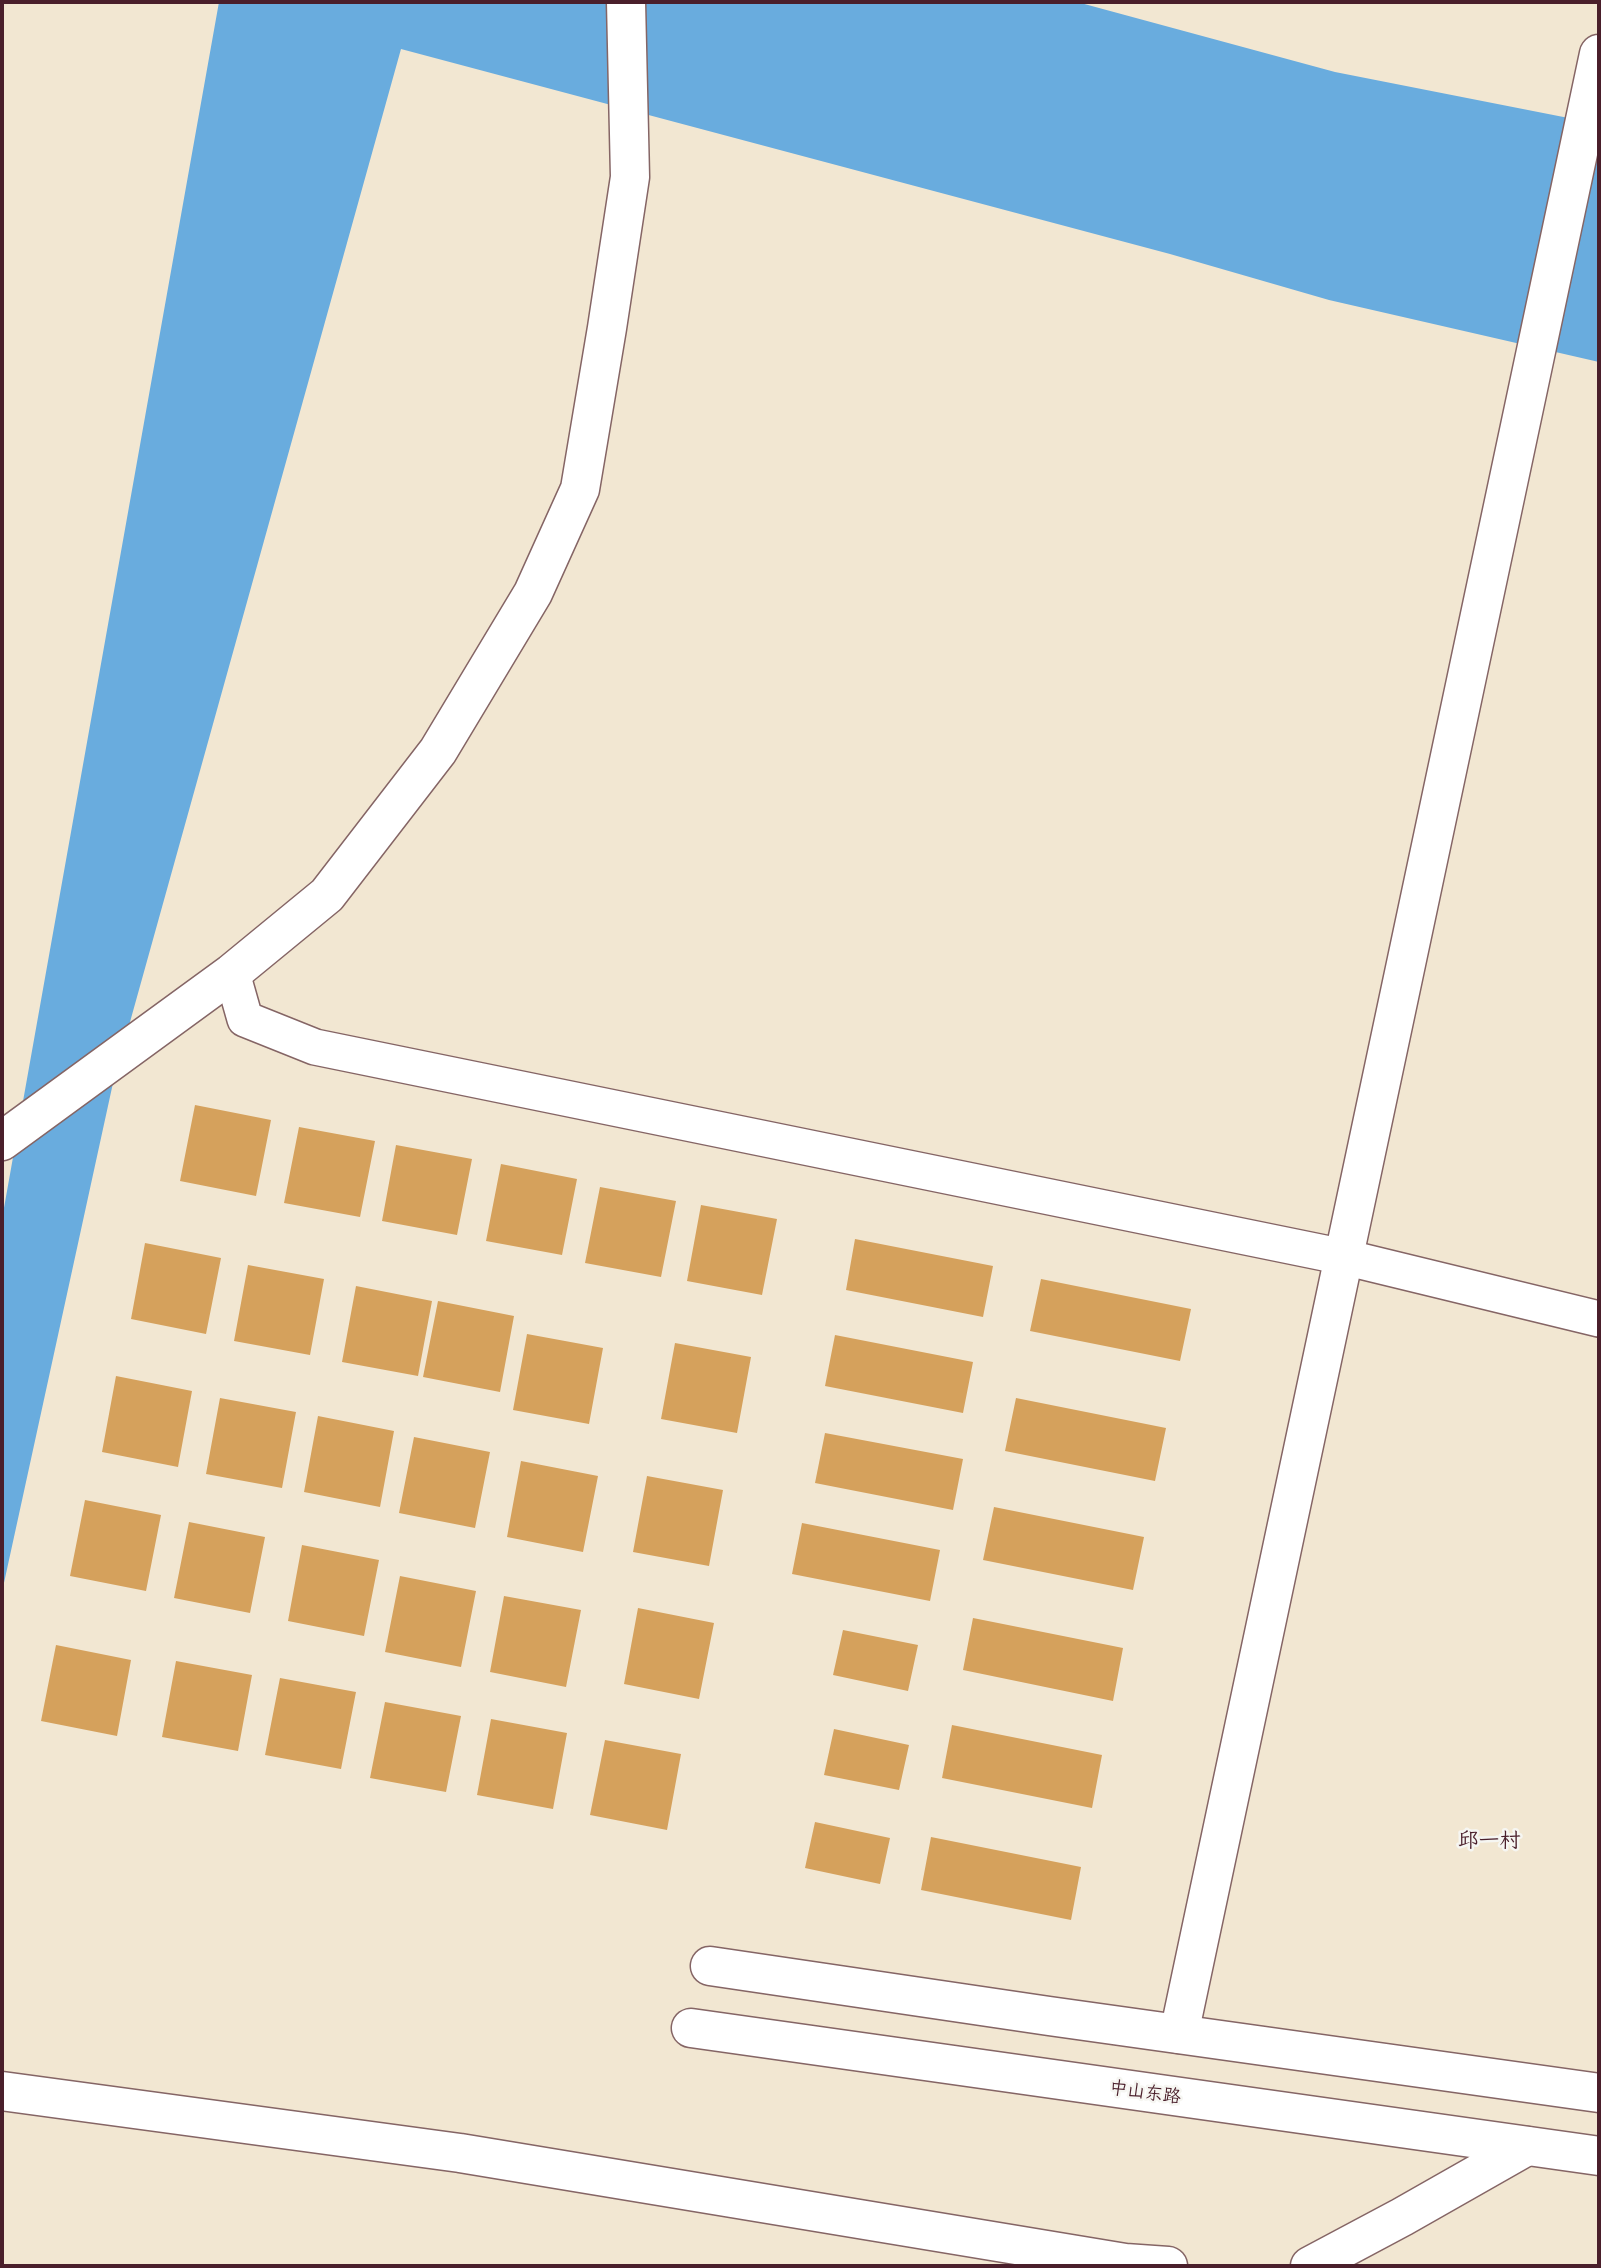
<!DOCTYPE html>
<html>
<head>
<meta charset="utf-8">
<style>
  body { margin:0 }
  #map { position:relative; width:1601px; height:2268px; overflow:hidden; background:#f2e7d2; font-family:"Shantell Sans",sans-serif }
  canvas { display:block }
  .frame { position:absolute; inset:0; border:4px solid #4a1f2b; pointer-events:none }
</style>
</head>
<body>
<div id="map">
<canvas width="1601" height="2268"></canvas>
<div class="frame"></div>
</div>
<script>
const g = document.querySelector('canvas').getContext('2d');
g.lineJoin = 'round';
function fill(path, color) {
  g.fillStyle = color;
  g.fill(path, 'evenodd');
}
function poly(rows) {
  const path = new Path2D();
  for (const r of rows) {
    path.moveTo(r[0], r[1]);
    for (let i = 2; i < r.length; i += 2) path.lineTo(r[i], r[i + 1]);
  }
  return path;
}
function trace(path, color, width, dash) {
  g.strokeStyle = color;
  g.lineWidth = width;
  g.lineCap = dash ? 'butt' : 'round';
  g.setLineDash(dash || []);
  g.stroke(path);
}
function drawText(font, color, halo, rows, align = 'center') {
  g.font = font + ' "Shantell Sans","LXGW WenKai TC",sans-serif';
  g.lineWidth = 5;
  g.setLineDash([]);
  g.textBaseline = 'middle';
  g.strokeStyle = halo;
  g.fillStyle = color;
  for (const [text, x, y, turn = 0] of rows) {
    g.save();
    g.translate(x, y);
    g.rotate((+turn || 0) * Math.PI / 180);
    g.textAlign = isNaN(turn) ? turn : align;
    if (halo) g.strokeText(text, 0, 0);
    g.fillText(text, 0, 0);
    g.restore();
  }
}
fill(poly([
  [219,2,1077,2,1335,72,1599,124,1599,362,1329,300,1170,254,401,49,113,1083,2,1592,2,1219]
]), '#69acde');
fill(poly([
  [195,1105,271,1120,256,1196,180,1181],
  [299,1127,375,1141,360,1217,284,1203],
  [396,1145,472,1159,457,1235,382,1221],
  [501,1164,577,1179,562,1255,486,1241],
  [600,1187,676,1201,661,1277,585,1263],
  [701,1205,777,1219,762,1295,687,1281],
  [855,1239,993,1266,983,1317,846,1290],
  [145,1243,221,1258,206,1334,131,1319],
  [248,1265,324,1279,310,1355,234,1341],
  [1041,1279,1191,1309,1180,1361,1030,1331],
  [356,1286,432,1301,418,1376,342,1362],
  [438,1301,514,1316,500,1392,423,1377],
  [527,1334,603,1348,589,1424,513,1410],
  [835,1335,973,1362,963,1413,825,1386],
  [675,1343,751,1357,737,1433,661,1419],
  [116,1376,192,1391,178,1467,102,1452],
  [220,1398,296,1412,282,1488,206,1474],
  [1016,1398,1166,1428,1155,1481,1005,1451],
  [318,1416,394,1431,380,1507,304,1492],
  [825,1433,963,1459,953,1510,815,1483],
  [414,1437,490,1452,475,1528,399,1513],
  [521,1461,598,1476,583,1552,507,1537],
  [647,1476,723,1490,709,1566,633,1552],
  [85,1500,161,1515,146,1591,70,1576],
  [994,1507,1144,1537,1133,1590,983,1560],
  [189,1522,265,1537,250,1613,174,1598],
  [802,1523,940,1550,930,1601,792,1574],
  [302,1545,379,1560,364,1636,288,1621],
  [400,1576,476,1591,461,1667,385,1652],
  [504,1596,581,1610,566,1687,490,1672],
  [638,1608,714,1623,699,1699,624,1684],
  [973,1618,1123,1648,1113,1701,963,1670],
  [843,1630,918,1645,908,1691,833,1675],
  [56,1645,131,1660,117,1736,41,1721],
  [176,1661,252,1675,238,1751,162,1737],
  [280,1678,356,1692,341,1769,265,1755],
  [385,1702,461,1716,446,1792,370,1778],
  [491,1719,567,1733,553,1809,477,1795],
  [952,1725,1102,1755,1092,1808,942,1778],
  [834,1729,909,1745,899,1790,824,1775],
  [605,1740,681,1754,667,1830,590,1815],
  [815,1822,890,1838,880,1884,805,1868],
  [931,1837,1081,1867,1071,1920,921,1890]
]), '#d5a15c');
const minor = poly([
  [232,973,245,1019,315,1047,1344,1257,1599,1319]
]);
const tertiary = poly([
  [2,1141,232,973,327,895,438,751,533,593,580,489,607,328,630,177,626,2],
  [1179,2034,1599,54],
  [2,2091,460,2153,1125,2263,1168,2266],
  [1310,2266,1402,2217,1527,2146]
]);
const secondary = poly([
  [710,1966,1049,2016,1599,2093],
  [691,2028,1599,2156]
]);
trace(minor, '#856565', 38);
trace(tertiary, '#856565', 41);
trace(secondary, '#856565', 41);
trace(minor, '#fff', 35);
trace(tertiary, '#fff', 38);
trace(secondary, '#fff', 38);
drawText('18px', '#4a1f2b', '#f6f6f2', [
  ["中山东路",1145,2093,8]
]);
drawText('21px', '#4a1f2b', '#f6f6f2', [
  ["邱一村",1489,1842]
]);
</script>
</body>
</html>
